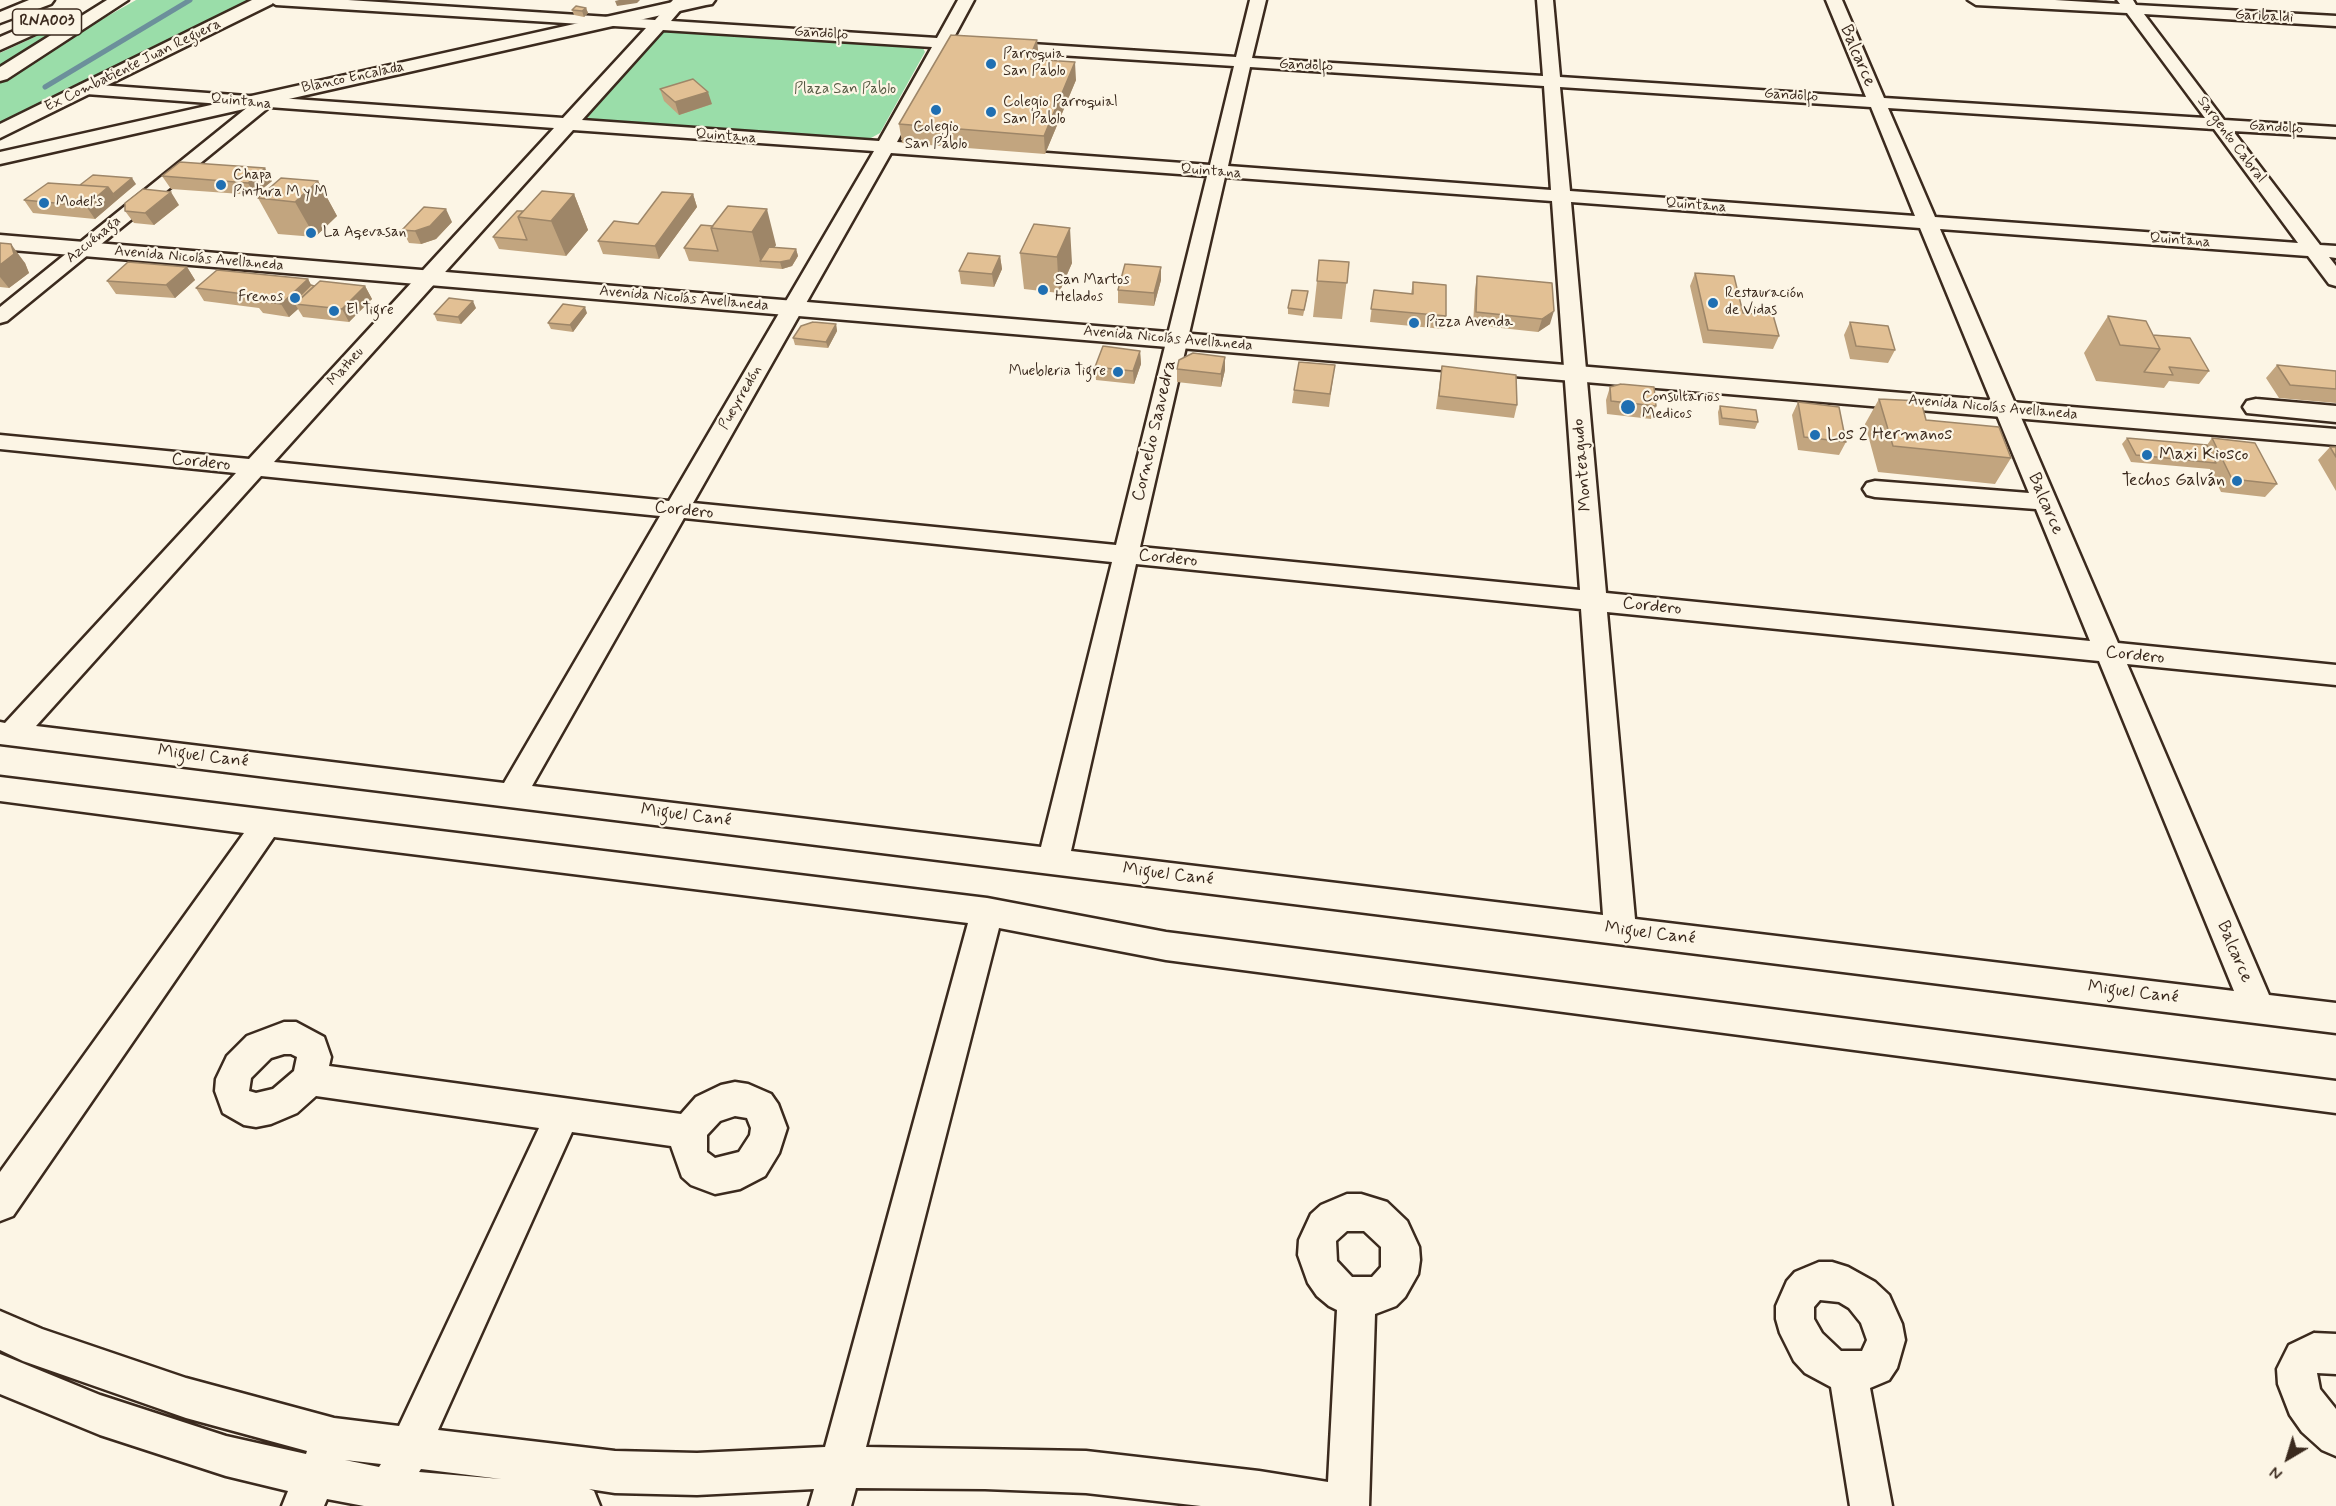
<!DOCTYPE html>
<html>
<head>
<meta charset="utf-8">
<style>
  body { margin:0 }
  #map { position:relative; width:2336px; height:1506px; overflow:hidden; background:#fcf5e5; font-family:Mynerve,sans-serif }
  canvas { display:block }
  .north { position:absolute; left:2258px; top:1428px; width:60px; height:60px; -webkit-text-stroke:4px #fcf5e5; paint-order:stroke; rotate:218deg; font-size:16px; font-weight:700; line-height:24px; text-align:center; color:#3b2a1e }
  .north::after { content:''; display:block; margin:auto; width:21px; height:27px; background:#3b2a1e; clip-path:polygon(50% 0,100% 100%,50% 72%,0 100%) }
</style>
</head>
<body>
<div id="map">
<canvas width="2336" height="1506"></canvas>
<div class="north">N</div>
</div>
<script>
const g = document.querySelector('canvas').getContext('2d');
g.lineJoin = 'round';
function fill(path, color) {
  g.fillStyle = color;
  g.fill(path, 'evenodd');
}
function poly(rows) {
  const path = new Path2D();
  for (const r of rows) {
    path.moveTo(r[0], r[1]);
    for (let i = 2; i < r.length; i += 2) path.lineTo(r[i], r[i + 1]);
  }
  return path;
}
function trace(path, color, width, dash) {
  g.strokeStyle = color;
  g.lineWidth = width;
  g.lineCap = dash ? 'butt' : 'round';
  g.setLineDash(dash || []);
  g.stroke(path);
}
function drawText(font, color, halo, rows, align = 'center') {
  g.font = font + ' Mynerve,sans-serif';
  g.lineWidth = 4.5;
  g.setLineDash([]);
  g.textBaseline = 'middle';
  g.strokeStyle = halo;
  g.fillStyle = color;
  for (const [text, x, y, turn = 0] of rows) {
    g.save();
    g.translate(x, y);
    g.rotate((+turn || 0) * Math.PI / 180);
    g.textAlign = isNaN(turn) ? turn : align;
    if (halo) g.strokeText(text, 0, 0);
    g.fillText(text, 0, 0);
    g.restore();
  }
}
fill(poly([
  [136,0,260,0,0,126,0,82,32,59],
  [93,10,0,70,0,53],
  [664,29,915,44,923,48,925,52,880,133,871,138,857,141,593,121,585,118,587,113,659,32]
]), '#9adda9');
trace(poly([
  [45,87,190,0]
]), '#6c909b', 5);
const street = poly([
  [268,0,348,0,655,20,673,0,689,0,671,21,937,38,958,0,974,0,953,39,1236,57,1250,0,1266,0,1252,58,1543,76,1537,0,1553,0,1560,77,1866,97,1826,0,1842,0,1884,98,2205,118,2127,13,1976,5,1968,0,2055,0,2120,4,2117,0,2133,0,2136,5,2336,16,2336,26,2144,14,2224,120,2336,127,2336,137,2233,131,2320,245,2336,246,2336,258,2329,257,2336,266,2336,286,2329,284,2308,256,1940,229,2118,643,2336,665,2336,685,2127,664,2269,995,2336,1003,2336,1033,0,744,0,722,5,723,236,473,0,449,0,435,249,459,554,128,269,107,7,321,0,323,0,307,249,106,86,94,80,93,78,89,80,85,86,84,261,97,271,92,277,93,279,98,563,118,646,28,276,5,268,0],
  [663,30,932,47,879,141,582,120,663,30],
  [948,48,1234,66,1210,165,897,142,948,48],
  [1250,67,1544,86,1551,190,1228,166,1250,67],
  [1560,87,1871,107,1915,216,1570,191,1560,87],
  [1888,108,2214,129,2298,243,1935,217,1888,108],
  [573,130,874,151,669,501,274,462,573,130],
  [891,153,1207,176,1116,545,693,503,891,153],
  [1225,177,1552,201,1580,590,1140,547,1225,177],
  [1571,202,1920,228,2029,493,1875,481,1867,483,1863,489,1867,495,1875,497,2036,509,2090,641,1606,593,1571,202],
  [261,476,660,516,504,783,36,726,261,476],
  [684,518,1112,562,1041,847,532,786,684,518],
  [1136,564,1581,609,1603,915,1071,851,1136,564],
  [1607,612,2099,661,2234,991,1635,919,1607,612],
  [0,777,987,898,1166,932,2336,1081,2336,1113,1166,960,999,928,866,1447,1086,1451,1259,1471,1328,1482,1337,1310,1329,1306,1317,1296,1308,1283,1298,1255,1299,1240,1311,1214,1321,1205,1347,1194,1361,1194,1387,1202,1407,1221,1419,1247,1420,1260,1418,1274,1405,1297,1396,1306,1375,1314,1369,1506,1201,1506,1086,1493,985,1489,856,1488,851,1506,809,1506,814,1489,697,1495,615,1493,589,1489,594,1491,600,1506,364,1506,327,1499,324,1506,282,1506,288,1491,226,1476,100,1435,0,1394,0,1354,100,1395,226,1436,306,1454,307,1451,186,1418,23,1361,0,1350,0,1311,42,1329,186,1378,334,1418,399,1426,539,1128,316,1096,297,1113,271,1124,256,1127,244,1125,223,1113,215,1091,216,1079,227,1056,247,1036,284,1022,296,1022,324,1037,331,1057,329,1066,681,1114,696,1097,721,1085,735,1082,748,1084,771,1094,778,1104,787,1128,779,1153,765,1176,740,1189,715,1194,691,1185,682,1177,671,1146,572,1132,438,1430,615,1451,697,1453,825,1447,968,923,274,837,13,1216,0,1221,0,1172,244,833,0,801,0,777],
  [284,1054,291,1054,297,1057,294,1071,273,1089,256,1093,249,1091,251,1078,271,1058,284,1054],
  [735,1116,747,1118,751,1128,750,1135,739,1152,715,1158,707,1152,707,1135,720,1121,735,1116],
  [1347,1231,1364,1231,1381,1247,1381,1267,1372,1277,1352,1277,1337,1261,1336,1241,1347,1231],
  [345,1460,381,1464,379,1467,345,1460],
  [421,1469,501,1479,419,1472,421,1469],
  [1819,1262,1832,1262,1848,1267,1875,1282,1889,1295,1902,1324,1905,1340,1897,1368,1889,1380,1870,1388,1892,1506,1850,1506,1831,1387,1805,1373,1794,1361,1780,1333,1776,1319,1776,1306,1787,1281,1795,1272,1819,1262],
  [1820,1300,1839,1302,1849,1308,1861,1323,1867,1340,1862,1351,1841,1351,1822,1333,1814,1319,1814,1307,1820,1300],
  [2314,1333,2336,1334,2336,1374,2317,1373,2320,1389,2336,1409,2336,1456,2322,1450,2302,1432,2290,1415,2278,1384,2277,1369,2289,1345,2314,1333]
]);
const secondary = poly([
  [252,0,275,0,272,4,0,138,0,124,252,0],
  [682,0,715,0,712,4,706,5,0,164,0,152,682,0],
  [0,235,2336,429,2336,445,0,249,0,235],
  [2256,399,2336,406,2336,422,2247,413,2243,407,2247,401,2256,399]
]);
const highway = poly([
  [29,0,54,0,51,4,0,23,0,12,29,0],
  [107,0,128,0,7,79,0,81,0,67,107,0],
  [58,12,64,13,67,17,64,21,0,50,0,37,58,12]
]);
trace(street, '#3b2a1e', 5);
trace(secondary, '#3b2a1e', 5);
trace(highway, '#3b2a1e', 5);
fill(street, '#fcf5e5');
fill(secondary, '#fcf5e5');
fill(highway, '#fcf5e5');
fill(poly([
  [586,8,588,13,584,17,574,15,572,10],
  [1039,58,1038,60,1076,80,1045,154,902,143,899,124],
  [660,89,712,104,679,115,664,101],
  [162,176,272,181,255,195,171,189],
  [318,181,337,216,315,237,278,234,258,198],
  [136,184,95,219,33,213,24,200,80,185],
  [574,194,588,230,566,256,499,249,493,237,523,211],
  [693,194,697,207,659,259,603,254,598,241,638,224],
  [179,205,154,225,134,223,125,211],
  [728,206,776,245,774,248,796,249,798,256,792,266,782,269,689,261,684,248,713,226],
  [452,222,436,239,421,244,409,243,402,230],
  [1034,224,1072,263,1059,293,1024,289,1020,253],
  [0,243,25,263,29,273,9,288,0,287],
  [1000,256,1002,269,994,287,961,284,959,271],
  [1349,262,1342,319,1313,317,1317,281],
  [187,267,195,280,175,298,116,294,107,281],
  [1695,273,1743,313,1779,336,1773,349,1703,343,1690,286],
  [1477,276,1550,324,1538,332,1473,325,1475,289],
  [308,279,311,285,365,286,372,299,349,322,303,317,298,309,289,317,263,313,259,308,204,301,196,288],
  [1161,280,1154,306,1118,303,1118,290],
  [1413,282,1446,316,1443,329,1370,322,1374,290,1411,294],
  [1307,298,1303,316,1288,314,1288,308],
  [476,308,461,324,437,321,434,314],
  [587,313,573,332,551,329,548,323],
  [2108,316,2153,335,2209,371,2199,384,2169,381,2164,388,2096,381,2084,353],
  [1850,322,1895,350,1888,363,1850,359,1844,335],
  [836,324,837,331,828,348,795,345,793,338],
  [1140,351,1141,364,1134,384,1096,380,1095,367],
  [1225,357,1225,370,1221,387,1177,382,1177,369],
  [1335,365,1329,407,1292,403,1294,390],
  [2277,365,2336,371,2336,403,2279,398,2266,378],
  [1442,366,1517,405,1514,418,1436,409],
  [1610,387,1656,406,1651,419,1607,414,1606,400],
  [1879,399,1926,420,2011,458,1995,484,1878,472,1865,424],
  [1798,402,1846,442,1839,455,1798,450,1792,415],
  [1720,406,1758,422,1755,429,1719,425,1718,412],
  [2127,438,2207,445,2212,438,2277,484,2265,497,2221,492,2210,469,2131,462,2122,444],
  [2330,447,2336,447,2336,491,2318,460]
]), '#c2a57f');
fill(poly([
  [619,0,640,0,637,3,617,6,615,1],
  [586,8,588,13,584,17,582,11],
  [1037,40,1039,58,1030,77,1029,59],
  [1075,62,1076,80,1045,154,1044,136],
  [708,92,712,104,679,115,675,102],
  [265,168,272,181,255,195,248,183],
  [132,178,136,184,117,200,113,194],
  [318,181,337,216,315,237,295,202],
  [108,187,117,200,95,219,86,206],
  [171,192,179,205,154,225,145,213],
  [574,194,588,230,566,256,551,221],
  [693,194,697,207,659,259,655,246],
  [446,209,452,222,436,239,421,244,415,231],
  [767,209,776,245,766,261,760,261,762,267,752,232],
  [1070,228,1072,263,1059,293,1057,257],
  [11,244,25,263,29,273,9,288,0,277,0,265],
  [796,249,798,256,792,266,782,269,780,262],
  [1000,256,1002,269,994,287,992,274],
  [187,267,195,280,175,298,166,285],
  [1161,267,1161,280,1154,306,1154,293],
  [308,279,315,292,299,297,303,303,295,304,298,309,289,317,281,304],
  [365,286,372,299,349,322,342,309],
  [473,301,476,308,461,324,458,317],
  [585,307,587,313,573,332,570,325],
  [1554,311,1550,324,1538,332,1542,319],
  [836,324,837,331,828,348,826,342],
  [1140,351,1141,364,1134,384,1133,371],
  [1225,357,1225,370,1221,387,1221,374]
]), '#9e8668');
const building = poly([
  [576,6,586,8,582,11,572,10,576,6],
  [951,35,1037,40,1029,59,1075,62,1044,136,899,124,951,35],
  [693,79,708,92,675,102,660,89,693,79],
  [180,162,265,168,248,183,162,176,180,162],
  [93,175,132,178,113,194,108,187,80,185,93,175],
  [281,178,318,181,295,202,258,198,281,178],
  [48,183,108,187,86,206,24,200,48,183],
  [143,189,171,192,145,213,125,211,125,203,143,189],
  [542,191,574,194,551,221,518,217,542,191],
  [662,192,693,194,655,246,598,241,614,221,638,224,662,192],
  [728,206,767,209,752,232,711,228,728,206],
  [424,207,446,209,430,226,415,231,402,230,424,207],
  [517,211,523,211,518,217,527,240,493,237,517,211],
  [1034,224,1070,228,1057,257,1020,253,1034,224],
  [701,225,713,226,711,228,718,251,684,248,701,225],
  [0,243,11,244,14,254,0,265,0,243],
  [769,247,796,249,790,260,780,262,760,261,769,247],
  [968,253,1000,256,992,274,959,271,968,253],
  [1319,260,1349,262,1347,283,1317,281,1319,260],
  [128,262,187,267,166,285,107,281,128,262],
  [1125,264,1161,267,1154,293,1118,290,1125,264],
  [217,270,308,279,281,304,255,300,260,296,196,288,217,270],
  [1695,273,1734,276,1743,313,1773,315,1779,336,1708,330,1695,273],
  [1477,276,1552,283,1554,311,1542,319,1476,312,1477,276],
  [320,281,365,286,342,309,295,304,320,281],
  [1413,282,1446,285,1446,316,1371,309,1374,290,1413,294,1413,282],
  [311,285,314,286,302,297,299,297,311,285],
  [1292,290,1308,291,1304,310,1288,308,1292,290],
  [449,298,473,301,458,317,434,314,449,298],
  [563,304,585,307,570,325,548,323,563,304],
  [2108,316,2146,321,2160,349,2120,345,2108,316],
  [813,322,836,324,826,342,793,338,801,326,813,322],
  [1850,322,1888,326,1895,350,1856,346,1850,322],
  [2153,335,2190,338,2209,371,2169,367,2173,375,2144,372,2160,349,2153,335],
  [1103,346,1140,351,1133,371,1095,367,1103,346],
  [1193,353,1225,357,1221,374,1177,369,1179,360,1193,353],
  [1299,362,1335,365,1330,394,1294,390,1299,362],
  [2277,365,2336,371,2336,389,2290,385,2277,365],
  [1442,366,1516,375,1517,405,1439,396,1442,366],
  [1621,384,1654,387,1656,406,1611,401,1610,387,1621,384],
  [1879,399,1921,401,1926,420,1999,427,2011,458,1893,446,1879,399],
  [1798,402,1839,407,1846,442,1804,437,1798,402],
  [1720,406,1756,410,1758,422,1722,418,1720,406],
  [2127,438,2207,445,2216,463,2136,455,2127,438],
  [2212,438,2255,443,2277,484,2232,479,2212,438],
  [2330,447,2336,447,2336,457,2330,447]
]);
fill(building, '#e2c094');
trace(building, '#9e8668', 1.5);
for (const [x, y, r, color] of [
  [991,64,6,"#1f6fb2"],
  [936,110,6,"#1f6fb2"],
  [991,112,6,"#1f6fb2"],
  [221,185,6,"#1f6fb2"],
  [44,203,6,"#1f6fb2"],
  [311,233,6,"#1f6fb2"],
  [1043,290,6,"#1f6fb2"],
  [295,298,6,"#1f6fb2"],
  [1713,303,6,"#1f6fb2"],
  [334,311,6,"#1f6fb2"],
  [1414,323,6,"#1f6fb2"],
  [1118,372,6,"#1f6fb2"],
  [1628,407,8,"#1f6fb2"],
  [1815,435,6,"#1f6fb2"],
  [2147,455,6,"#1f6fb2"],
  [2237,481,6,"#1f6fb2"]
]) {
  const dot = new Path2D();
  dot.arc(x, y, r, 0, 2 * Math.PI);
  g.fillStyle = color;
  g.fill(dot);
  trace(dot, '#fcf5e5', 2);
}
drawText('15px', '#3b2a1e', '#fcf5e5', [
  ["Garibaldi",2264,17,3],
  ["Gandolfo",821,34,4],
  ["Ex Combatiente Juan Reguera",133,66,-26],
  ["Gandolfo",1306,66,3],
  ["Blanco Encalada",353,78,-12],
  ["Gandolfo",1791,96,4],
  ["Quintana",241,102,5],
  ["Gandolfo",2276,128,4],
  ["Quintana",726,137,4],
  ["Sargento Cabral",2231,140,53],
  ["Quintana",1211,172,4],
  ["Quintana",1696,206,4],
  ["Azcuénaga",94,240,-39],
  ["Quintana",2180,241,4],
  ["Avenida Nicolás Avellaneda",199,259,5],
  ["Avenida Nicolás Avellaneda",684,299,5],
  ["Avenida Nicolás Avellaneda",1168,339,5],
  ["Matheu",346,367,-48],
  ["Pueyrredón",741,398,-60],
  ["Avenida Nicolás Avellaneda",1993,408,5]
]);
drawText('15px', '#3b2a1e', '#fcf5e5', [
  ["Parroquia",1003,55],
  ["San Pablo",1003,72],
  ["Colegio Parroquial",1003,103],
  ["San Pablo",1003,120],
  ["Colegio",936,128,"center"],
  ["San Pablo",936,145,"center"],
  ["Chapa",233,176],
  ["Pintura M y M",233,193],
  ["Model's",56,203],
  ["La Aqevasan",323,233],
  ["San Martos",1055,281],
  ["Helados",1055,298],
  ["Restauración",1725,294],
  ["de Vidas",1725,311],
  ["Frenos",283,298,"right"],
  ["El Tigre",346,311],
  ["Pizza Avenda",1426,323],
  ["Muebleria Tigre",1106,372,"right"],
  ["Consultarios",1642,398],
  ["Medicos",1642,415]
], 'left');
drawText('15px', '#535741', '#fcf5e5', [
  ["Plaza San Pablo",845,90]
]);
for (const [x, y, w] of [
  [47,22,69]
]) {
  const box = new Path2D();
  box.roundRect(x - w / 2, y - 13, w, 26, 4.5);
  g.fillStyle = '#fcf5e5';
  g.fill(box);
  trace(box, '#3b2a1e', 1.5);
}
drawText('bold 16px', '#3b2a1e', null, [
  ["RNA003",47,22]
]);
drawText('18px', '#3b2a1e', '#fcf5e5', [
  ["Balcarce",1857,56,67],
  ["Cornelio Saavedra",1155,431,-77],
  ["Cordero",201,463,6],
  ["Monteagudo",1583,465,-95],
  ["Balcarce",2045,504,67],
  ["Cordero",684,511,6],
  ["Cordero",1168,559,6],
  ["Cordero",1652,607,6],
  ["Cordero",2135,656,6],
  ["Miguel Cané",203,757,7],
  ["Miguel Cané",686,816,7],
  ["Miguel Cané",1168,875,7],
  ["Miguel Cané",1650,934,7],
  ["Balcarce",2234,952,67],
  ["Miguel Cané",2133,993,7]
]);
drawText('18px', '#3b2a1e', '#fcf5e5', [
  ["Los 2 Hermanos",1827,435],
  ["Maxi Kiosco",2159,455],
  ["Techos Galván",2225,481,"right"]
], 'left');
</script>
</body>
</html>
